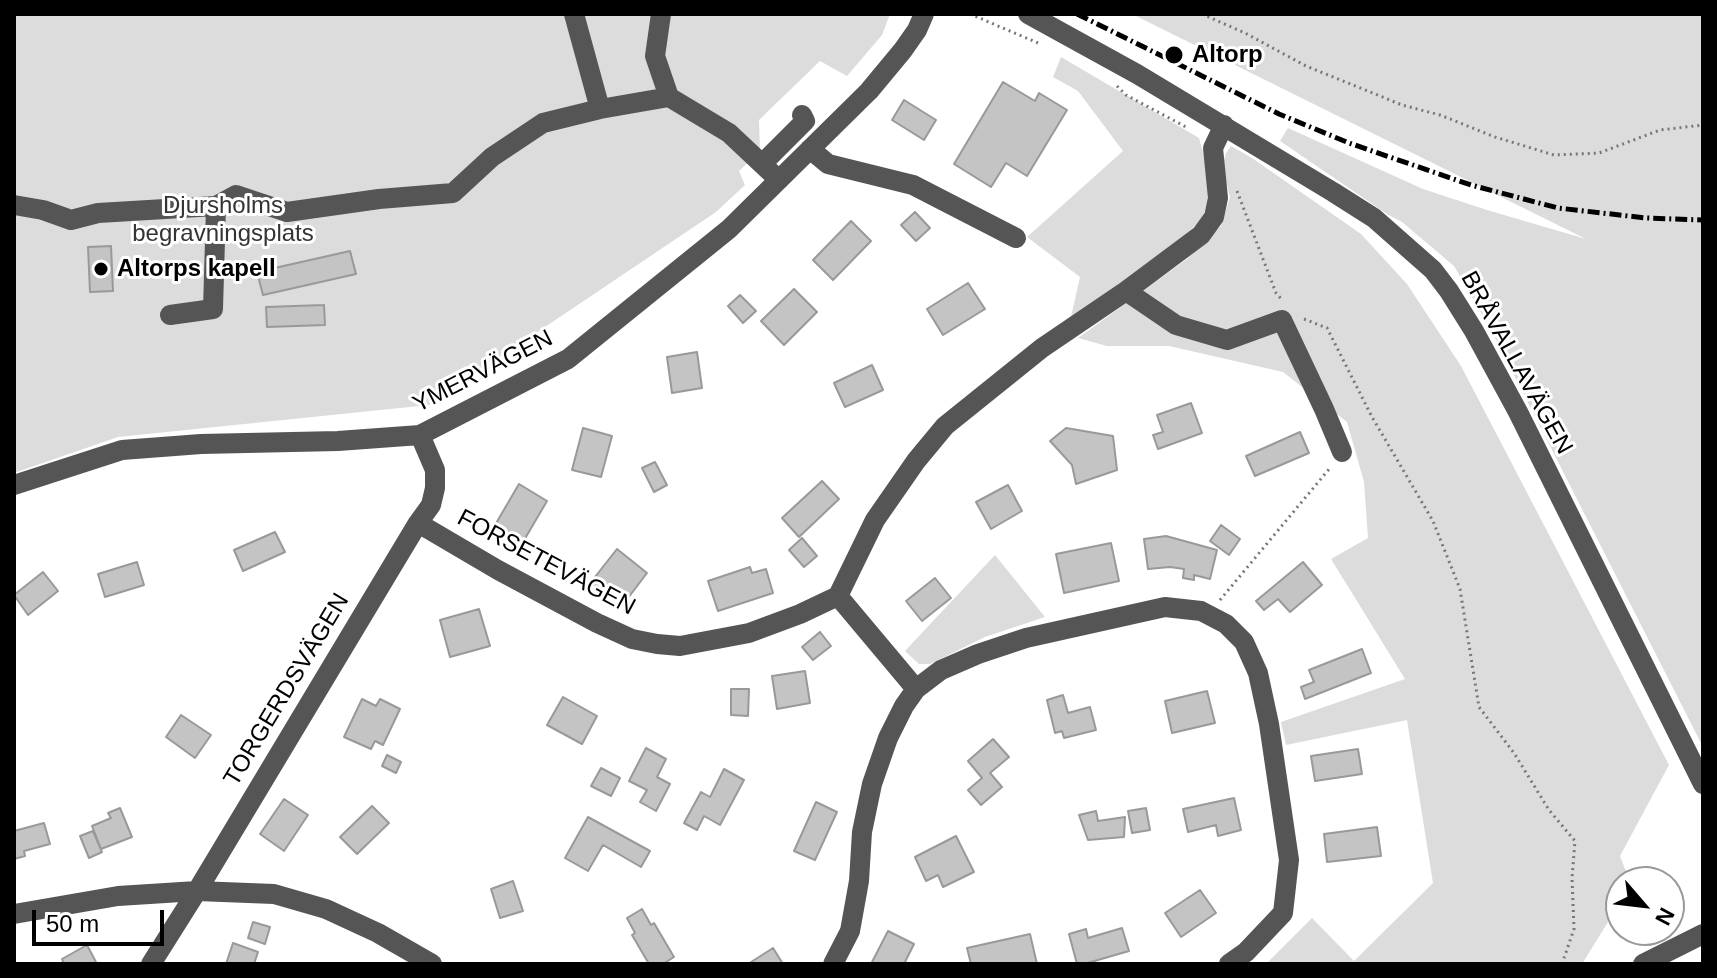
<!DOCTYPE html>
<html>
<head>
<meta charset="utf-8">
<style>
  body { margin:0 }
  #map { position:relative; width:1717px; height:978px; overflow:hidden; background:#fff; font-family:Arial,sans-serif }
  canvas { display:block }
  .frame { position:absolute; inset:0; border:16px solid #000; pointer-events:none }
  .north { position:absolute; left:1605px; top:866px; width:80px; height:80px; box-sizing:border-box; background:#fff; border:2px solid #999; border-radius:50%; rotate:118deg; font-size:22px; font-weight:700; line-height:32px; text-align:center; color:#000 }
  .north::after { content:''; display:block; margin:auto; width:28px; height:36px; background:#000; clip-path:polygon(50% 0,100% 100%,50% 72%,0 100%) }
  .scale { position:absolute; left:32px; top:910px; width:132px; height:36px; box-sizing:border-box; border:4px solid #000; border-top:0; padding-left:10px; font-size:24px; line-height:28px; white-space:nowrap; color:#000; -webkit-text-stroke:6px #fff; paint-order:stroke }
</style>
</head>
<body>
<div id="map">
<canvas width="1717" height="978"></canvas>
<div class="frame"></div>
<div class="north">N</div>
<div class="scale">50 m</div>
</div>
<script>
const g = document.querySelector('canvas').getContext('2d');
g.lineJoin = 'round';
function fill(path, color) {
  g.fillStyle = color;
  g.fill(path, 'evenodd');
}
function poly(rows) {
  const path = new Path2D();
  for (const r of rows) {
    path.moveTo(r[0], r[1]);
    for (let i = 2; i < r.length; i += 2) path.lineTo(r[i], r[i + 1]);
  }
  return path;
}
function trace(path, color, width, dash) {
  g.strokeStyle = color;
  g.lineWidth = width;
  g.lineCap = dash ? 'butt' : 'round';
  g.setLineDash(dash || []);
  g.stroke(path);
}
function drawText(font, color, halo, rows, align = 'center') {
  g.font = font + ' Arial,sans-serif';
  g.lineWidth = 6;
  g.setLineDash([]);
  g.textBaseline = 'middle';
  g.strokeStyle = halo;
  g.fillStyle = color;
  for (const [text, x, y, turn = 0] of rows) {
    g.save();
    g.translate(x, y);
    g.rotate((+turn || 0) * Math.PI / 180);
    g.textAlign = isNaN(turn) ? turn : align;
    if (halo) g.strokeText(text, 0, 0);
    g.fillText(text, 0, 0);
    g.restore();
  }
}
fill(poly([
  [14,14,890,14,882,35,847,76,820,61,759,120,760,151,739,171,745,185,716,212,429,405,118,437,14,473],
  [1132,14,1703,14,1703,747,1491,330,1454,266,1402,222,1387,214,1280,141,1288,128,1423,189,1487,210,1586,239],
  [1061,57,1199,138,1210,178,1207,203,1202,220,1162,256,1071,317,1080,277,1027,237,1123,151,1078,91,1053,77],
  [1231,146,1252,158,1361,234,1407,284,1461,366,1669,765,1620,856,1630,882,1621,882,1621,901,1582,964,1266,964,1312,918,1354,961,1433,883,1407,720,1286,745,1281,722,1405,679,1331,559,1368,538,1364,482,1347,422,1283,372,1169,346,1107,346,1078,338,1187,259,1221,226,1230,197,1222,167,1226,153],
  [995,555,1045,617,985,637,930,664,919,664,905,651]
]), '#dcdcdc');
const building = poly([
  [1003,82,1035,101,1039,93,1067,110,1027,176,1006,163,991,187,954,164,1003,82],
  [904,100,936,120,924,140,892,120,904,100],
  [915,212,930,228,916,241,901,225,915,212],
  [851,221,871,241,833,280,813,260,851,221],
  [111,246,113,291,90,292,88,247,111,246],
  [350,251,356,274,263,295,257,272,350,251],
  [968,283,985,309,943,335,927,309,968,283],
  [794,289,817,312,784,345,761,321,794,289],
  [740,295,756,311,743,323,728,306,740,295],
  [324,305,325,325,267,327,266,307,324,305],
  [697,352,702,388,672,393,667,357,697,352],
  [872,365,883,390,845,407,834,383,872,365],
  [1191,403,1202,433,1158,449,1153,435,1163,432,1157,415,1191,403],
  [583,428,612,436,601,477,572,470,583,428],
  [1066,428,1113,436,1117,470,1076,484,1072,465,1050,441,1066,428],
  [1300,432,1309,453,1255,476,1246,456,1300,432],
  [655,462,667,485,654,492,642,468,655,462],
  [822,481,839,499,799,537,782,518,822,481],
  [519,484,547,501,523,542,495,525,519,484],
  [1008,485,1022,511,991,529,976,502,1008,485],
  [1221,525,1240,539,1229,555,1210,541,1221,525],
  [275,532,285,552,243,571,234,550,275,532],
  [1166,536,1217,550,1210,579,1194,575,1194,580,1183,578,1184,569,1170,567,1148,569,1144,539,1166,536],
  [802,538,817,556,804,567,789,550,802,538],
  [1111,543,1119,581,1064,593,1056,554,1111,543],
  [617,549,647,573,622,606,591,582,617,549],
  [137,562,144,585,105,597,98,574,137,562],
  [1303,562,1322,585,1290,612,1278,599,1264,610,1256,601,1303,562],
  [750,567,752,573,766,569,773,593,718,611,708,581,750,567],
  [43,572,58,591,28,615,14,595,43,572],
  [935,578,951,598,922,621,906,601,935,578],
  [479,609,490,646,450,657,440,620,479,609],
  [820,632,831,646,813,660,802,647,820,632],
  [1362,649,1371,673,1305,699,1301,687,1314,682,1309,670,1362,649],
  [805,671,810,703,777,709,772,676,805,671],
  [731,689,749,689,748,716,731,715,731,689],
  [1207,691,1215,723,1172,733,1165,701,1207,691],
  [1063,695,1068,713,1090,707,1096,730,1064,738,1062,731,1055,733,1047,700,1063,695],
  [563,697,597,716,582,744,547,725,563,697],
  [362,699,376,706,380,699,400,709,383,745,375,741,371,749,344,737,362,699],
  [181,715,211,735,195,758,166,737,181,715],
  [993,739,1009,757,990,773,1002,787,981,805,968,790,982,778,968,761,993,739],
  [646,748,666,759,657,777,670,784,656,811,640,802,647,790,629,781,646,748],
  [1358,749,1362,774,1315,781,1311,756,1358,749],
  [387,755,401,762,396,773,382,766,387,755],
  [601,768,620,778,611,796,591,786,601,768],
  [724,769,744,780,720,825,704,816,697,830,684,823,701,792,710,797,724,769],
  [1234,798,1241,830,1218,836,1216,825,1188,832,1183,809,1234,798],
  [284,799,308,815,284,851,260,834,284,799],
  [816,802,837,812,815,860,794,851,816,802],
  [372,806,389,823,357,854,340,837,372,806],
  [120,808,132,837,101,849,92,826,111,818,108,813,120,808],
  [1146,808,1150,830,1132,833,1128,811,1146,808],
  [1096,811,1098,821,1125,817,1124,837,1088,840,1079,815,1096,811],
  [588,817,650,851,641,867,603,845,588,871,565,858,588,817],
  [44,823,50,844,24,851,25,856,14,859,14,831,44,823],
  [1377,827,1381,856,1327,862,1324,834,1377,827],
  [93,831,102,852,89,858,80,836,93,831],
  [956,836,974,872,943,887,938,875,926,881,915,857,956,836],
  [513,881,523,911,500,918,491,889,513,881],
  [1200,890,1216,913,1181,937,1165,913,1200,890],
  [642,909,651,925,654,923,674,957,663,964,649,964,632,935,635,933,627,918,642,909],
  [253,922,270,927,265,944,248,938,253,922],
  [1122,928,1129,951,1084,964,1077,964,1069,934,1086,929,1088,938,1122,928],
  [888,931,914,944,904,964,871,964,888,931],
  [1030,934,1037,964,971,964,967,948,1030,934],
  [233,943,258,952,254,964,226,964,233,943],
  [87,945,97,964,64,964,62,959,87,945],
  [773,948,783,964,748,964,773,948]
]);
fill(building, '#c4c4c4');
trace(building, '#999', 2);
trace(poly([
  [970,14,1038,43],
  [1202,14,1245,33,1306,66,1402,105,1440,115,1495,137,1554,155,1599,153,1660,130,1703,125],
  [1117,86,1126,95,1186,127],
  [1237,191,1276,293,1283,301],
  [1304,319,1327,328,1372,417,1433,521,1460,589,1479,707,1514,753,1549,810,1575,841,1572,878,1574,929,1562,964],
  [1220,600,1330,468]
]), '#777', 3, [2, 4]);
trace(poly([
  [574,14,600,109],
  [661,14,655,56,669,97],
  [1028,14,1137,74,1333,192,1374,218,1433,270,1449,291,1474,331,1518,412,1703,784],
  [1224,125,1213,148,1218,198,1214,217,1201,235,1126,291,1176,325,1227,340,1282,320,1324,409,1342,452],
  [810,149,828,164,913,185,1016,238],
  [763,163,805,121,802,115],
  [14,205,43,210,71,220,98,213,216,206,236,195,287,212,379,199,453,193,492,157,543,123,600,109,669,97,729,133,779,180],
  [170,315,213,309,216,206],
  [14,485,122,450,201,444,338,441,420,435,568,359,729,229,869,91,903,50,917,30,924,14],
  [418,523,498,570,597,623,632,639,657,644,680,646,749,633,800,614,838,596,875,520,916,461,945,426,1042,348,1126,291],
  [916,689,941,670,978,654,1026,638,1165,607,1201,611,1226,624,1244,642,1258,673,1269,724,1289,860,1283,913,1246,952,1229,964],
  [14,914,118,896,197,891,274,894,326,909,378,933,432,964],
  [151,964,197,891,418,523,431,505,435,488,435,470,420,435],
  [833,964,850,931,859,881,862,832,872,784,888,738,904,706,916,689,838,596],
  [1643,964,1703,934]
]), '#555', 20);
trace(poly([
  [1077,14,1279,114,1349,143,1471,185,1558,208,1646,218,1703,220]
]), '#000', 5, [12, 4, 2, 4]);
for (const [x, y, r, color] of [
  [1174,55,10,"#000"],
  [101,269,8,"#000"]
]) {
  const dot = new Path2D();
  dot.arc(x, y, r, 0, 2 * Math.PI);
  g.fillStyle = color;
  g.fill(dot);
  trace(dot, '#fff', 3);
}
drawText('bold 24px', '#000', '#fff', [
  ["Altorp",1192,55],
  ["Altorps kapell",117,269]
], 'left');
drawText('24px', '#333', '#fff', [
  ["Djursholms",223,206],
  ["begravningsplats",223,234]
]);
drawText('24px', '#000', '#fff', [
  ["BRÅVALLAVÄGEN",1516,363,61],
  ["YMERVÄGEN",483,372,-27],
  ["FORSETEVÄGEN",546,563,28],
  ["TORGERDSVÄGEN",287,690,-59]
]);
</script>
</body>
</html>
